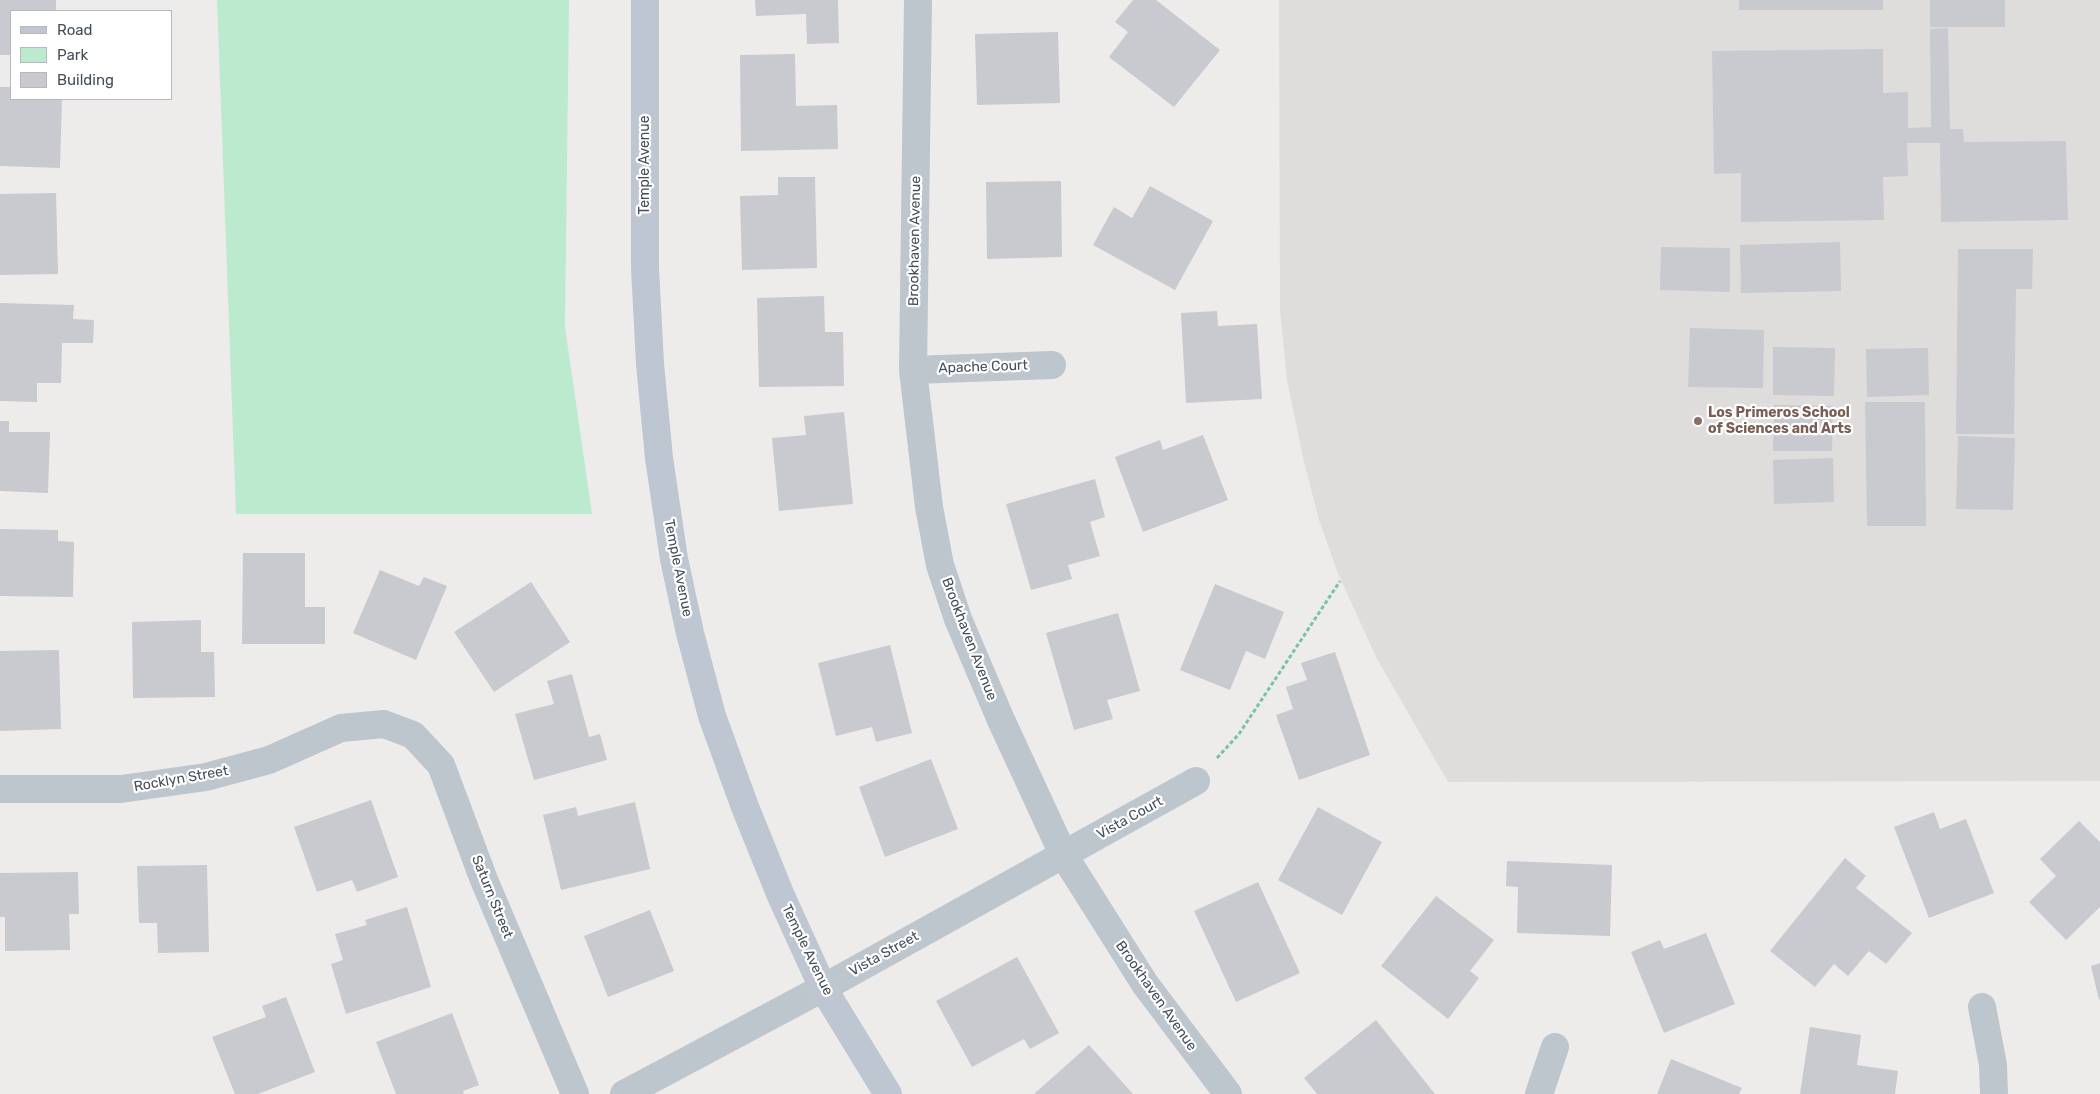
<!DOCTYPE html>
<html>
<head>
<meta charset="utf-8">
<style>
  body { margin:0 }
  #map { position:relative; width:2100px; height:1094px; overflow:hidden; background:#eeebeb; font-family:Rubik,sans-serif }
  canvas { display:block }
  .legend { position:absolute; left:10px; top:10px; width:162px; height:90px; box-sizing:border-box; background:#fff; border:1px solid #b5b8bc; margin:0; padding:6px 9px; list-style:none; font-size:15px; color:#454e57 }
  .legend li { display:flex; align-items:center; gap:10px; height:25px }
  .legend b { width:25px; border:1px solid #b5b8bc }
</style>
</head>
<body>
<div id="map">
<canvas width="2100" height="1094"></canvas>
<ul class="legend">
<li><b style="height:6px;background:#bdc6d1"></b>Road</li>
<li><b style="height:14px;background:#bbeacf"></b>Park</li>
<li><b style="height:14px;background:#c8cad0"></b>Building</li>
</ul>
</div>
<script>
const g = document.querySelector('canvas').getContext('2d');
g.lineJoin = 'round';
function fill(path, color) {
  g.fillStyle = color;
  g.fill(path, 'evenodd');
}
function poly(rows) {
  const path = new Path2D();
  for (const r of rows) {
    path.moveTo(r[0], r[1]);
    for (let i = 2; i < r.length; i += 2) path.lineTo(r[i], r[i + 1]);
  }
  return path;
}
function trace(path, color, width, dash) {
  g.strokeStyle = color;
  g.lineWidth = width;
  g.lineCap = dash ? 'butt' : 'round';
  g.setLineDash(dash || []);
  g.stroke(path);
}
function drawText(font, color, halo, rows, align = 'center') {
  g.font = font + ' Rubik,sans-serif';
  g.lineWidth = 4.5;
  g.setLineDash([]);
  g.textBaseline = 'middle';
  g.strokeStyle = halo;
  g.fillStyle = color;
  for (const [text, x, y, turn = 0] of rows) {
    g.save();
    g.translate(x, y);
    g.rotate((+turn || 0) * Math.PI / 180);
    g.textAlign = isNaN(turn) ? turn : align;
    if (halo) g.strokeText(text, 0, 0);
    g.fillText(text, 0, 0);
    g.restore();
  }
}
fill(poly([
  [1279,0,2100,0,2100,781,1448,782,1376,657,1337,571,1319,520,1304,462,1287,380,1280,311]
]), '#dfdcdc');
fill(poly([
  [217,0,569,0,565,327,592,514,236,514]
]), '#bbeacf');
fill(poly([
  [0,0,56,0,56,11,11,11,11,55,0,55],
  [755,0,838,0,839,43,807,44,806,14,756,16],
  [1133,0,1156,0,1220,50,1174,107,1109,57,1128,32,1115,22],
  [1739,0,1883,0,1883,10,1739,10],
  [1930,0,2005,0,2005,27,1930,27],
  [1948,28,1950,129,1963,129,1964,142,2066,141,2068,220,1941,222,1940,143,1907,143,1908,176,1883,177,1884,220,1741,222,1741,173,1714,174,1712,51,1883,49,1883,93,1908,92,1908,128,1931,127,1930,29],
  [1058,32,1060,103,977,105,975,34],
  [795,54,796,106,837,105,838,149,741,151,740,55],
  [0,87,11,87,11,99,62,99,60,168,0,166],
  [778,177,815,177,817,268,742,270,740,196,778,195],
  [1061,181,1062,257,987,259,986,182],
  [1150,186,1213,221,1175,290,1093,245,1114,207,1132,218],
  [56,193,58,274,0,275,0,194],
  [1840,242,1841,291,1741,293,1740,245],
  [1661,247,1730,248,1730,292,1660,290],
  [1958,249,2033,249,2032,289,2016,289,2014,434,1956,434],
  [824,296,825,332,843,332,844,386,759,387,757,298],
  [0,303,74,305,73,319,94,320,93,343,62,343,61,383,37,383,37,402,0,401],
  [1217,311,1218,326,1257,324,1262,399,1186,403,1181,313],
  [1690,328,1764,330,1763,388,1688,387],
  [1773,347,1835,348,1834,396,1773,395],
  [1928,348,1929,395,1867,397,1866,349],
  [1865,402,1925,402,1926,526,1867,526],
  [1774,405,1833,406,1832,451,1773,451],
  [844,412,853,504,779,511,772,438,806,435,804,416],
  [0,421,9,421,9,432,50,432,48,493,0,491],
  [1203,435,1228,500,1143,532,1115,457,1160,440,1163,450],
  [1958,436,2015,438,2013,510,1956,509],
  [1833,458,1834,502,1774,504,1773,460],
  [1095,479,1105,517,1090,522,1100,556,1068,565,1072,579,1031,590,1006,504],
  [0,529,58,530,58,541,74,542,73,597,0,596],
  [243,553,305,553,305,607,325,607,325,644,242,644],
  [380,570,419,586,424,577,447,586,416,660,353,633],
  [531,582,570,642,494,692,454,632],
  [1215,584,1284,612,1265,659,1246,651,1230,690,1180,670],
  [1118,613,1140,691,1107,700,1113,719,1074,730,1046,633],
  [201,620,201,652,214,652,215,697,133,698,132,622],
  [890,645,912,733,876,742,872,727,836,736,818,663],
  [59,650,61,729,0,731,0,651],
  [1335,652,1370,755,1299,780,1276,715,1293,709,1286,687,1307,680,1301,663],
  [572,674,589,737,600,734,607,760,534,780,515,714,554,704,547,681],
  [931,759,958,829,885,857,859,787],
  [371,800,398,877,357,892,352,880,317,892,294,827],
  [635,802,650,869,561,890,543,815,576,807,578,816],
  [1318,807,1382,842,1342,915,1278,880],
  [1934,812,1940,829,1966,819,1994,893,1929,918,1894,827],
  [2079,821,2100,842,2100,907,2066,940,2029,902,2056,876,2040,859],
  [1845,858,1866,876,1856,888,1912,933,1886,964,1869,951,1848,976,1834,964,1815,987,1770,951],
  [1507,861,1612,865,1610,936,1517,933,1518,887,1506,886],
  [207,865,209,952,158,953,157,923,139,923,137,866],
  [78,872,79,914,69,914,70,950,5,951,5,917,0,917,0,873],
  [1258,882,1300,973,1236,1002,1194,911],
  [1436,896,1494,940,1470,971,1479,978,1448,1019,1381,966],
  [407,907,431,987,346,1014,331,964,343,960,335,934,367,925,365,920],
  [650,910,674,971,608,997,584,936],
  [1706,933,1735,1004,1664,1033,1631,952,1660,940,1664,949],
  [1017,957,1059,1033,1030,1049,1024,1039,972,1067,936,1001],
  [2100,963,2100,999,2099,1000,2091,966],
  [286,997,315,1072,258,1094,235,1094,212,1037,266,1017,262,1006],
  [452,1013,479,1085,463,1091,464,1094,396,1094,376,1042],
  [1376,1020,1435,1094,1317,1094,1304,1078],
  [1810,1027,1861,1035,1857,1065,1898,1071,1895,1094,1800,1094],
  [1089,1045,1133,1094,1034,1094],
  [1671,1059,1742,1088,1739,1094,1657,1094]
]), '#c8cad0');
trace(poly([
  [1217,758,1239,734,1340,581]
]), '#76c5a2', 3, [4, 2.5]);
trace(poly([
  [918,0,913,370,929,507,940,565,958,619,1001,720,1063,854,1145,984,1228,1094],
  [913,370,1052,365],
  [0,789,121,789,206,777,269,760,341,728,384,724,413,735,441,765,484,880,575,1094],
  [1982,1007,1993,1065,1994,1094],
  [624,1094,823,988,1196,781],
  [1539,1094,1555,1047]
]), '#bdc5cd', 28);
trace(poly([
  [645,0,645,268,650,364,659,458,674,559,690,633,712,716,745,807,781,896,823,988,888,1094]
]), '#bdc6d1', 28);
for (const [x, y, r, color] of [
  [1698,421,5,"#8d6e63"]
]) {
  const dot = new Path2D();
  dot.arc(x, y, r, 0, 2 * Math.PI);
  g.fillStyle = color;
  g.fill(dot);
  trace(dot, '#fff', 2);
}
drawText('14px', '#454e57', '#fff', [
  ["Temple Avenue",645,165,-90],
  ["Brookhaven Avenue",915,241,-89],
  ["Apache Court",983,367,-2],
  ["Temple Avenue",678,568,79],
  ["Brookhaven Avenue",969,639,69],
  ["Rocklyn Street",181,779,-10],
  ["Vista Court",1130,818,-29],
  ["Saturn Street",492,897,68],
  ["Temple Avenue",807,950,64],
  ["Vista Street",884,954,-29],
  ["Brookhaven Avenue",1156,996,55]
]);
drawText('bold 14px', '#785e54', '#fff', [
  ["Los Primeros School",1708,413],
  ["of Sciences and Arts",1708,429]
], 'left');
</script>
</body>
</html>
